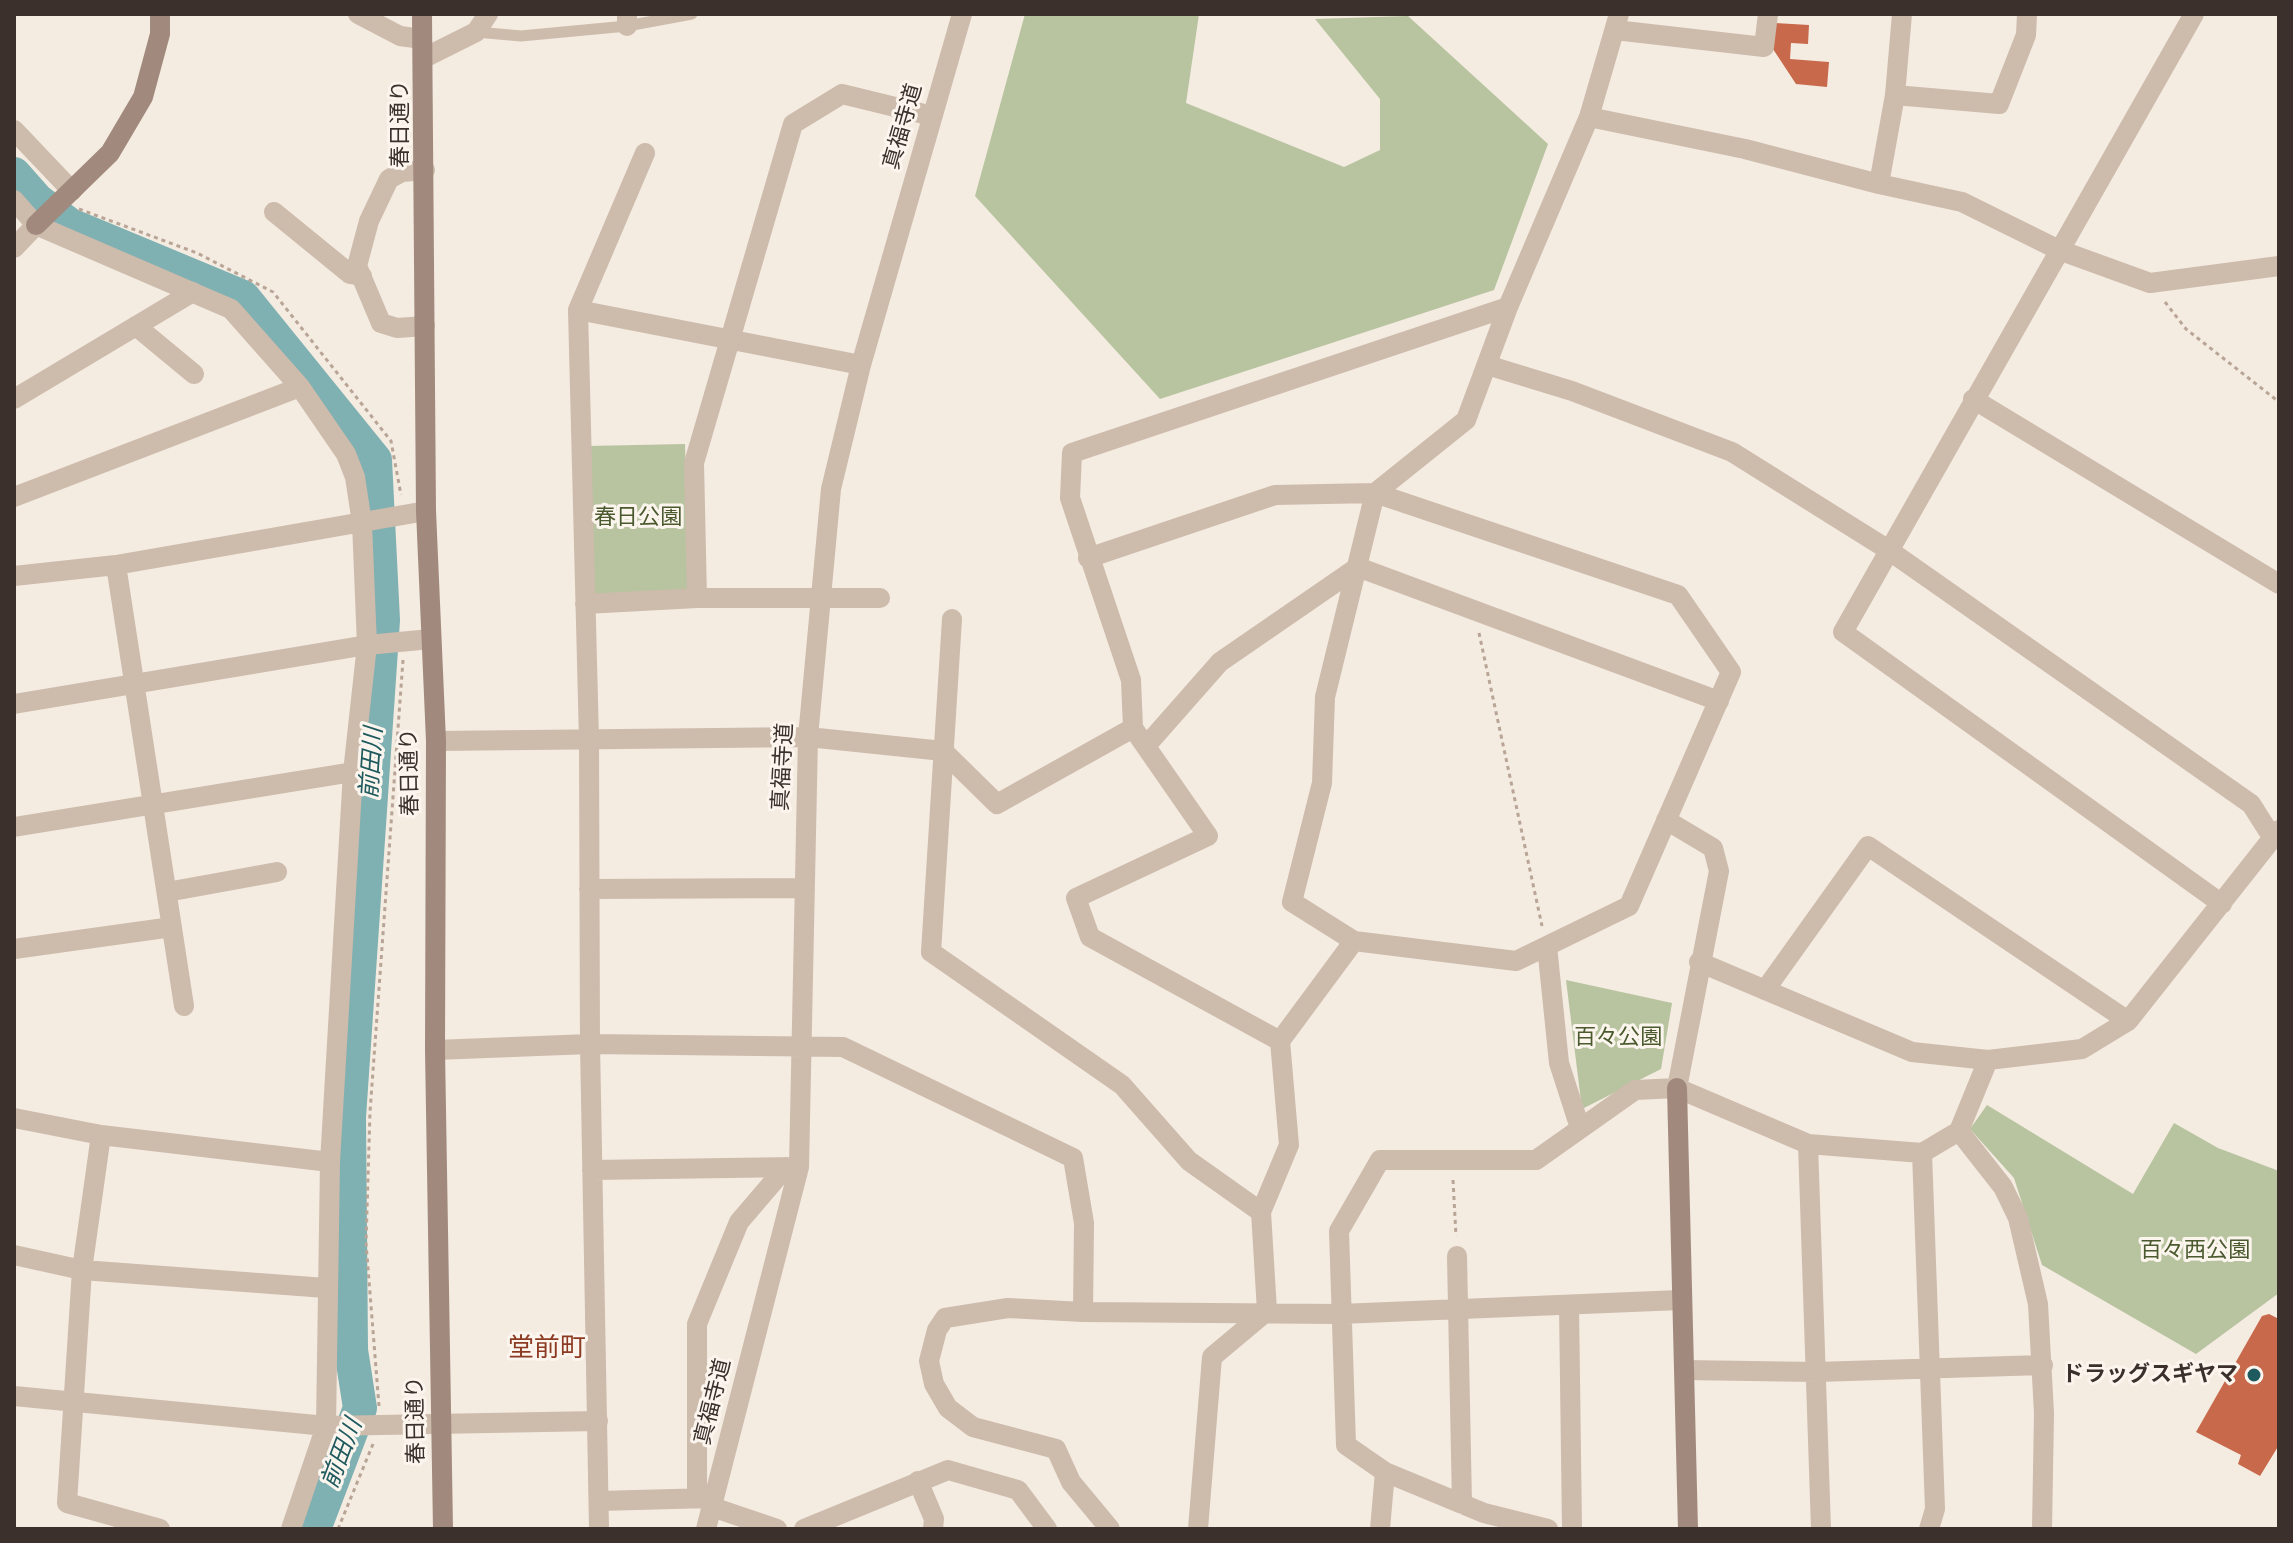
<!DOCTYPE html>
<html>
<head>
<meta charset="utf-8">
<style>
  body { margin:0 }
  #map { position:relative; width:2293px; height:1543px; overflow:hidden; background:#f4ebe1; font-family:Poppins,sans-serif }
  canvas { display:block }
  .frame { position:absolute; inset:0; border:16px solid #3b302b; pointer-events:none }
</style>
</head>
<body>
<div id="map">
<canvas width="2293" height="1543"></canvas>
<div class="frame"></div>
</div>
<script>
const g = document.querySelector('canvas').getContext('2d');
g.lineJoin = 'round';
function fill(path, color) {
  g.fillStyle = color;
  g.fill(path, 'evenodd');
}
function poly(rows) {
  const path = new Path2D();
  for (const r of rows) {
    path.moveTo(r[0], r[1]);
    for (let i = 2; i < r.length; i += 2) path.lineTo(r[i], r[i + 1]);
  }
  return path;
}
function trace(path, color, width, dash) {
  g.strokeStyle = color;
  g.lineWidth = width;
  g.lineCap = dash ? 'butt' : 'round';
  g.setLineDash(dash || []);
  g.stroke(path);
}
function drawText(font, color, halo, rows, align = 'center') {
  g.font = font + ' Poppins,"Noto Sans JP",sans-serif';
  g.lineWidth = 6;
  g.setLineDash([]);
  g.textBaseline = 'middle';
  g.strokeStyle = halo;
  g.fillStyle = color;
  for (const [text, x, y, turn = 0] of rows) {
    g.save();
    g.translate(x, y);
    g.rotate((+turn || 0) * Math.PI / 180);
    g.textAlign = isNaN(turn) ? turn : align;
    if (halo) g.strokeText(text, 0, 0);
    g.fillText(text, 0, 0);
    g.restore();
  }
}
fill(poly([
  [1025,14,1199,14,1186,103,1344,167,1380,150,1380,99,1315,19,1408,16,1548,144,1494,290,1160,399,975,196],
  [685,444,689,590,591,595,588,446],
  [1566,980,1672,1003,1661,1069,1582,1109],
  [1987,1105,2133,1194,2174,1123,2218,1148,2279,1171,2279,1293,2196,1354,2042,1265,2014,1178,1970,1129]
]), '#b8c4a0');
trace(poly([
  [14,174,37,200,70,225,243,297,375,460,383,620,349,1117,351,1350,360,1408,314,1529]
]), '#7fb0b2', 34);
fill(poly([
  [1775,23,1809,25,1808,44,1791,43,1790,59,1829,62,1827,87,1796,84,1773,49],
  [2269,1314,2279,1319,2279,1445,2260,1476,2238,1464,2241,1455,2196,1432,2262,1316]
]), '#c8694b');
trace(poly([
  [79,209,197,253,273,292,391,441,401,495],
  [2165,302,2186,329,2279,402],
  [1479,633,1542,926],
  [1453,1180,1456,1236],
  [379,1406,366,1243,370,1112,403,660],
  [338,1529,373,1444]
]), '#b9a596', 3, [4, 4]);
trace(poly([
  [476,32,521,36,627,26,692,14]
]), '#cdbbac', 11);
trace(poly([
  [358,14,400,36,422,39],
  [627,14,627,26],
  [2194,14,1843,632,2222,904],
  [1615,30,1764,47,1768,14],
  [424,58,476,32,488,14],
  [1895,95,1999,104,2026,35,2027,14],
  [1589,117,1745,149,1879,184,1962,202,2059,250,2150,283,2279,266],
  [14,130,72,191],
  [425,170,402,172,389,179,369,221,357,266,381,323,397,328,425,326],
  [1879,184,1895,95,1902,14],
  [14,200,36,225,231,309,300,387,346,454,355,477,362,523,367,645,353,772,330,1162,326,1426,291,1529],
  [274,212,350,274,362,276],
  [14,248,36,225],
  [578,310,861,365],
  [136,326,194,374],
  [1487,365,1572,391,1732,452,1887,549,2251,804,2272,837],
  [14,399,193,292],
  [1973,399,2279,584],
  [14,497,300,387],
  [1088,558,1275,495,1375,493,1678,595,1731,672,1629,906,1516,961,1354,941,1292,902,1322,783,1325,697,1375,493,1466,420,1508,307,1589,117,1619,14],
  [116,565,184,1006],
  [14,576,116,565,426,511],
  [697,598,694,463,793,124,842,94,932,116],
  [585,604,697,598,880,598],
  [952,619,931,952,1122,1085,1189,1161,1261,1212],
  [14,704,367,645,431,639],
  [1133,728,1208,836,1076,898,1090,937,1280,1041,1289,1145,1261,1212,1267,1311],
  [436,741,808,737,943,751,997,804,1133,728,1131,680,1070,498,1072,453,1508,307],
  [1146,746,1220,662,1358,567,1719,701],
  [1666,820,1713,848,1719,871,1677,1088],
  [14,827,353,772],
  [589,889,804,888],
  [167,892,277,872],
  [1547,946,1559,1063,1580,1128],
  [14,949,172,927],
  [1699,962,1912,1052,1988,1060,2082,1049,2128,1021,2279,830],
  [1765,990,1868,846,2128,1021],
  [1280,1041,1354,941],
  [435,1050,590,1044,843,1047,1073,1158,1084,1223,1083,1312,1340,1314,1680,1300],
  [14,1118,101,1135,330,1162],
  [1959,1131,2003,1187,2018,1218,2038,1304,2044,1413,2042,1529],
  [101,1135,82,1270,67,1503,160,1529],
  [1808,1144,1821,1529],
  [1922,1153,1935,1509,1929,1529],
  [592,1170,795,1167],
  [14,1255,82,1270,326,1288],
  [1457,1256,1462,1504],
  [1569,1305,1572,1529],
  [1083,1312,1008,1308,945,1318,937,1330,929,1361,934,1384,948,1408,973,1427,1056,1449,1071,1482,1110,1529],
  [1684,1370,1816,1372,2043,1365],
  [14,1396,326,1426,598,1421],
  [918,1481,934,1519,933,1529],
  [697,1498,697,1324,739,1222,786,1167],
  [599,1501,710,1498],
  [712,1507,777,1529],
  [599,1529,590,1044,589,740,578,310,645,153],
  [706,1529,799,1167,808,737,831,489,861,365,962,14],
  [804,1529,948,1470,1018,1490,1047,1529],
  [1198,1529,1212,1357,1267,1311],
  [1380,1529,1385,1472],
  [1548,1529,1484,1513,1385,1472,1346,1445,1339,1231,1380,1160,1536,1160,1635,1090,1677,1088,1808,1144,1922,1153,1959,1131,1988,1060]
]), '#cdbbac', 20);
trace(poly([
  [422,14,426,511,436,741,435,1050,443,1529],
  [36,225,110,153,143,97,160,34,160,14],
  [1677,1088,1688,1529]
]), '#a18a7d', 20);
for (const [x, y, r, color] of [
  [2254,1375,8,"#1f5a5e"]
]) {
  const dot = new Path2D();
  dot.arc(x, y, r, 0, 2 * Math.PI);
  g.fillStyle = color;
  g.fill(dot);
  trace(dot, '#fbf5ee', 3);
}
drawText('22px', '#3b302b', '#fbf5ee', [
  ["春日通り",401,124,-90],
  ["真福寺道",904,127,-74],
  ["真福寺道",784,767,-87],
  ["春日通り",411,772,-91],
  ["真福寺道",714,1402,-76],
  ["春日通り",417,1420,-91]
]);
drawText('22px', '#4a5a2e', '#fbf5ee', [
  ["春日公園",638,518],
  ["百々公園",1618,1038],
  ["百々西公園",2195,1251]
]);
drawText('bold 22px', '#3b302b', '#fbf5ee', [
  ["ドラッグスギヤマ",2238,1375]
], 'right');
drawText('italic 24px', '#1f5a5e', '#fbf5ee', [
  ["前田川",373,763,-86],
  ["前田川",343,1454,-69]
]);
drawText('26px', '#8c3b22', '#fbf5ee', [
  ["堂前町",547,1349]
]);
</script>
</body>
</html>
